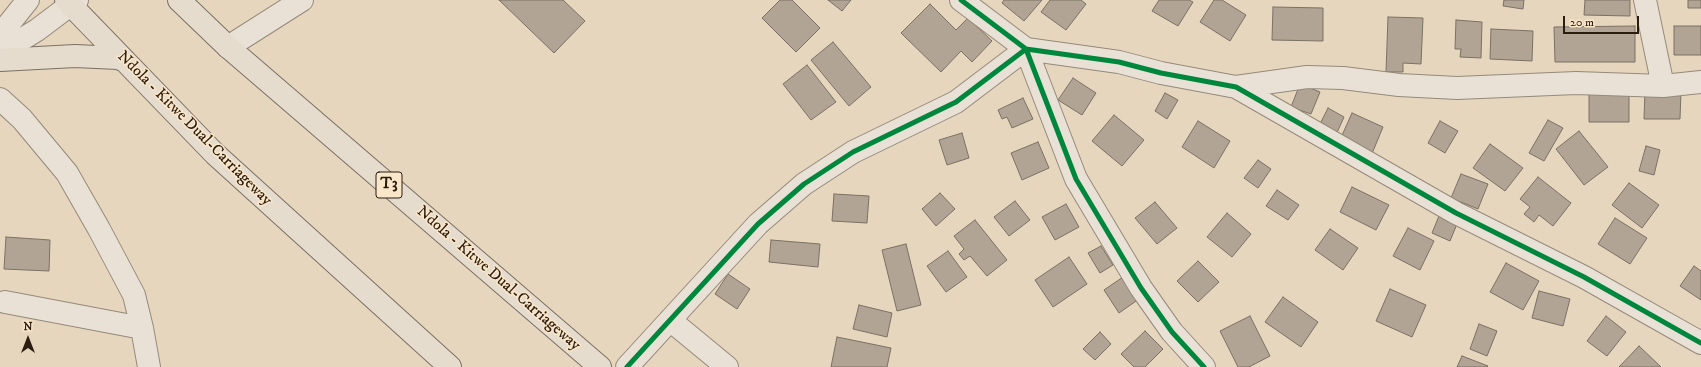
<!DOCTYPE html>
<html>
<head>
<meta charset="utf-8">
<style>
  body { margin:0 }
  #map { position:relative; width:1701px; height:367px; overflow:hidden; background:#e6d6be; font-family:"IM FELL DW Pica",serif }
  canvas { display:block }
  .north { position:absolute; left:8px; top:319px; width:40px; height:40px; -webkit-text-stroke:3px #fae6c9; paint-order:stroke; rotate:0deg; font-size:11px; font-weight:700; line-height:16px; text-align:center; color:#2c1c0f }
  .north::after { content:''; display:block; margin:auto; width:14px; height:18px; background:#2c1c0f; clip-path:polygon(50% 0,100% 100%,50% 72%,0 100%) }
  .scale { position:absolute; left:1563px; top:16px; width:76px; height:18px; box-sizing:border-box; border:2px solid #2c1c0f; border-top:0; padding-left:5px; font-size:12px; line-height:14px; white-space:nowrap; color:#2c1c0f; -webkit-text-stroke:3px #fae6c9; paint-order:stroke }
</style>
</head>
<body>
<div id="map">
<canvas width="1701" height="367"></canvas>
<div class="north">N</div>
<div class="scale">20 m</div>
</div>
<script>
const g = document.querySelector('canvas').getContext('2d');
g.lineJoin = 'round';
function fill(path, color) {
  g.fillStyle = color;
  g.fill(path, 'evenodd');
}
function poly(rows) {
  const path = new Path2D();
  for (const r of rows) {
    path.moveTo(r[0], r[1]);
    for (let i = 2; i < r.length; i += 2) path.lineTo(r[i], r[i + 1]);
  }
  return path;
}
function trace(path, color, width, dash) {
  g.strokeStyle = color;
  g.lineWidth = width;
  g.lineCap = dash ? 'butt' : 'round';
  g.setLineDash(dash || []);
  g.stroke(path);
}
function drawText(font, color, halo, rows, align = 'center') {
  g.font = font + ' "IM FELL DW Pica",serif';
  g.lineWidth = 3;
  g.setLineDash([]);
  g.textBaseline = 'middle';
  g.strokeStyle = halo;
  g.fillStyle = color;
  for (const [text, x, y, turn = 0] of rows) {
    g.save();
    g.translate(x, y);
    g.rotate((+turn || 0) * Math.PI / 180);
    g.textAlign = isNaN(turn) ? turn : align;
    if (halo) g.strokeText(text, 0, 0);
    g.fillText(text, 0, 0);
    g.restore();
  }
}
const building = poly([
  [499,0,563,0,585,21,554,53,499,0],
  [780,0,792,0,820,28,796,52,762,18,780,0],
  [828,0,851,0,842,11,828,0],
  [1004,0,1042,0,1024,21,1002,3,1004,0],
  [1050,0,1081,0,1086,4,1066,30,1041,12,1050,0],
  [1159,0,1189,0,1193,2,1178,26,1152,11,1159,0],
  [1214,0,1222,0,1246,15,1230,41,1200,22,1214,0],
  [1504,0,1524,0,1523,9,1503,6,1504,0],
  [1585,0,1630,0,1630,16,1584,15,1585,0],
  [1688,0,1701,0,1701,8,1688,8,1688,0],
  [930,4,956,30,968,18,992,41,972,62,961,51,941,72,901,33,930,4],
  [1273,7,1323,8,1323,41,1272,40,1273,7],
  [1388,17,1423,18,1421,64,1403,63,1403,72,1386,72,1388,17],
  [1456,20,1482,22,1481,58,1460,57,1461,49,1455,49,1456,20],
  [1635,26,1635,62,1555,62,1554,27,1635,26],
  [1674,26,1701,26,1701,55,1674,55,1674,26],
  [1491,29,1533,31,1532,61,1490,59,1491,29],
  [833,42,871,87,849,106,811,60,833,42],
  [807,65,836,102,811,120,783,84,807,65],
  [1073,78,1096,93,1082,115,1058,100,1073,78],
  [1300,84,1320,92,1311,114,1291,107,1300,84],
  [1645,90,1681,91,1680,119,1644,119,1645,90],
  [1165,93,1178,100,1167,119,1155,111,1165,93],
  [1629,93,1629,122,1589,122,1589,94,1629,93],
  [1023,98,1033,119,1012,128,1007,117,1002,119,998,110,1023,98],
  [1328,108,1344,117,1335,137,1318,128,1328,108],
  [1352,113,1383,127,1371,156,1339,142,1352,113],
  [1114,115,1144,140,1122,166,1092,141,1114,115],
  [1548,120,1563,128,1544,161,1529,153,1548,120],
  [1198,121,1230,141,1214,168,1182,147,1198,121],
  [1440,121,1458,131,1445,153,1428,143,1440,121],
  [1579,131,1608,167,1584,185,1556,149,1579,131],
  [962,133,969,158,947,165,939,140,962,133],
  [1038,142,1049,168,1022,180,1011,153,1038,142],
  [1490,144,1523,168,1505,191,1473,168,1490,144],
  [1646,146,1660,150,1654,175,1639,171,1646,146],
  [1258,160,1271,169,1258,188,1244,178,1258,160],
  [1461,174,1488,184,1478,209,1451,198,1461,174],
  [1538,177,1571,203,1553,226,1539,215,1534,222,1524,214,1530,207,1520,199,1538,177],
  [1629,183,1659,205,1642,228,1612,205,1629,183],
  [1352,187,1389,205,1376,230,1340,212,1352,187],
  [1277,190,1299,205,1288,220,1266,206,1277,190],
  [940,193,955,209,936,226,922,209,940,193],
  [834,194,869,196,867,223,832,221,834,194],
  [1015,201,1030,220,1009,236,994,217,1015,201],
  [1155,202,1177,228,1157,244,1135,218,1155,202],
  [1066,204,1079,227,1055,240,1042,217,1066,204],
  [1227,213,1251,234,1232,257,1207,237,1227,213],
  [1439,216,1457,224,1450,241,1432,233,1439,216],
  [1615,218,1647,238,1630,264,1598,244,1615,218],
  [975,220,1007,260,987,276,970,256,964,260,959,254,964,249,954,236,975,220],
  [1408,228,1434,241,1420,270,1393,256,1408,228],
  [1330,229,1358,248,1343,270,1315,250,1330,229],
  [6,237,50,240,49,271,4,269,6,237],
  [771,240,820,244,818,267,769,262,771,240],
  [906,244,921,305,897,311,882,250,906,244],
  [1101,246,1113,265,1100,273,1088,253,1101,246],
  [948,251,967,277,946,292,927,266,948,251],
  [1069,257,1087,284,1053,307,1035,280,1069,257],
  [1198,261,1219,282,1198,302,1177,281,1198,261],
  [1506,263,1539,281,1523,310,1490,292,1506,263],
  [1694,266,1701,271,1701,300,1680,286,1694,266],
  [728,274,750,289,737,309,715,294,728,274],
  [1123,277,1139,299,1119,313,1104,290,1123,277],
  [1390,289,1426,305,1412,337,1376,321,1390,289],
  [1539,291,1570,299,1563,326,1532,318,1539,291],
  [1283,297,1318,322,1301,347,1265,322,1283,297],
  [859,305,892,313,887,337,853,329,859,305],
  [1250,316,1270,356,1249,367,1238,367,1220,331,1250,316],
  [1606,316,1626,332,1607,356,1587,341,1606,316],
  [1479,324,1497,331,1487,356,1470,349,1479,324],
  [1145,331,1163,349,1145,367,1134,367,1121,354,1145,331],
  [1100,332,1111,344,1095,360,1083,349,1100,332],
  [837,337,891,348,887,367,831,367,837,337],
  [1639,346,1661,367,1619,367,1639,346],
  [1462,356,1488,366,1487,367,1457,367,1462,356]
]);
fill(building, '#b1a494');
trace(building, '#7b7063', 1);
const street = poly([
  [1645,0,1663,86],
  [0,35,28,0],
  [228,47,302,0],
  [0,53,37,30,77,0],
  [1236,87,1307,77,1343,78,1399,85,1457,88,1576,83,1663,86,1701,82],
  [0,99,22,119,67,173,99,229,134,295,142,328,149,367],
  [5,302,142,328],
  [670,320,727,367],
  [627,367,758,224,804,184,853,152,956,102,1026,49,961,0],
  [1204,367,1172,332,1141,288,1076,179,1026,49,1119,62,1161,73,1236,87,1456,213,1584,277,1701,343]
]);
const highway = poly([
  [66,0,215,154,450,367],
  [179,0,228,47,600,367],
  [0,60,75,56,118,58,125,61]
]);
trace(street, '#958a7a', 24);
trace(highway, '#7b7063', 24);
trace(street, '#e9e1d5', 22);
trace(highway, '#e6dccd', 22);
trace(poly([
  [627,367,758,224,804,184,853,152,956,102,1026,49,961,0],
  [1204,367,1172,332,1141,288,1076,179,1026,49,1119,62,1161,73,1236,87,1456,213,1584,277,1701,343]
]), '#00873e', 5);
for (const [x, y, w] of [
  [389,185,26]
]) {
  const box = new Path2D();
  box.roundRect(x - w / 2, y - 13, w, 26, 3);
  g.fillStyle = '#fae6c9';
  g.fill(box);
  trace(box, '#2c1c0f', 1);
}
drawText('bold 15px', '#2c1c0f', null, [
  ["T3",389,185]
]);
drawText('16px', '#2c1c0f', '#fae6c9', [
  ["Ndola - Kitwe Dual-Carriageway",194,129,45],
  ["Ndola - Kitwe Dual-Carriageway",498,279,41]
]);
</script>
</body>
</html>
